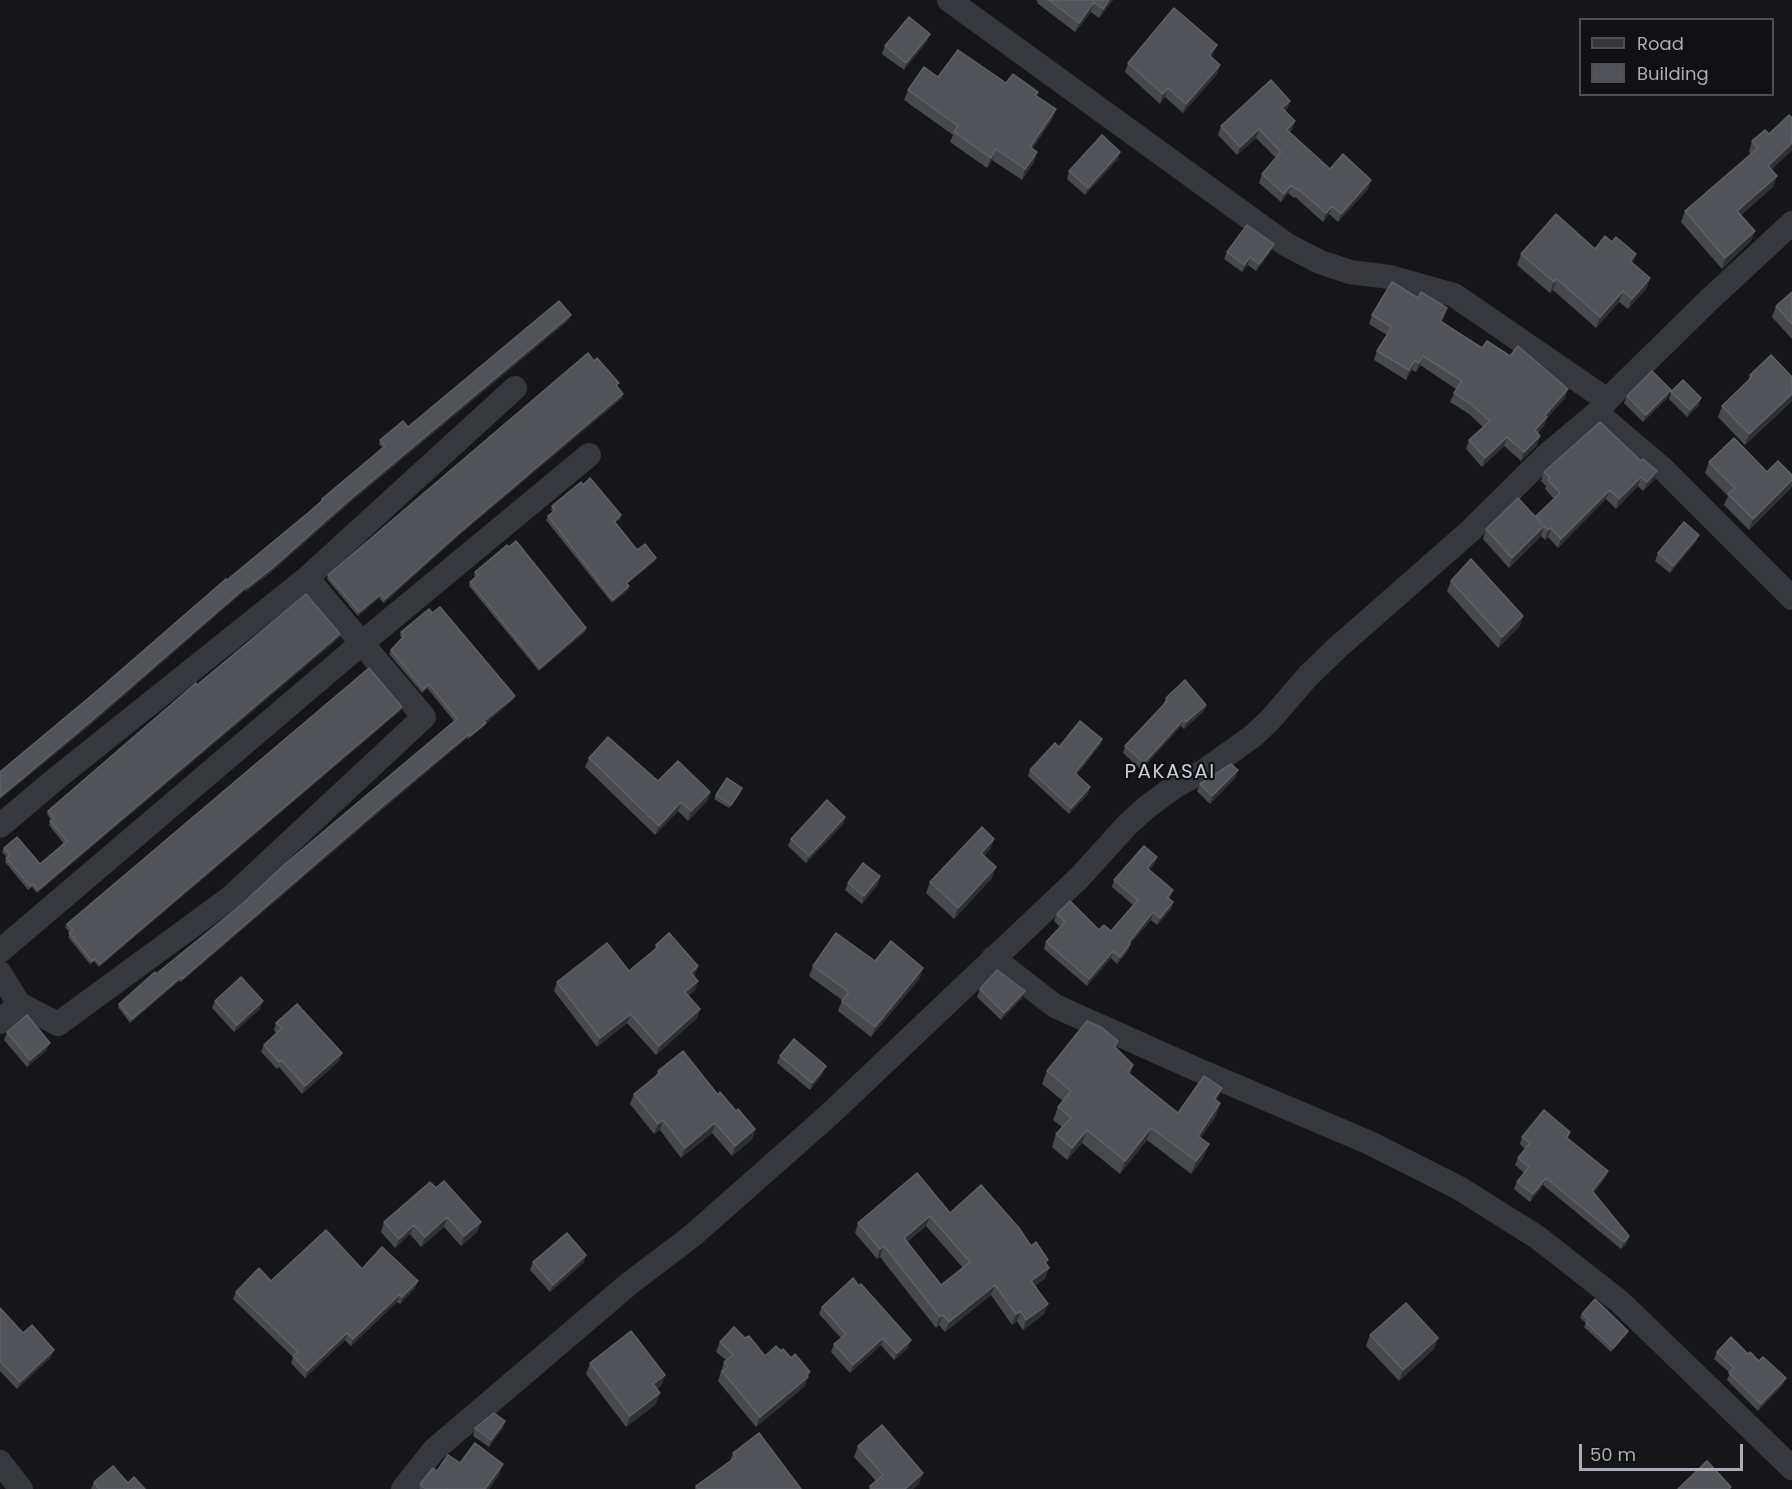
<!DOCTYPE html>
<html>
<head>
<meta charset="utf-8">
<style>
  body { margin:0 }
  #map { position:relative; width:1792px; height:1489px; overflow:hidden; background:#161618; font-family:Poppins,sans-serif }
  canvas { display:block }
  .legend { position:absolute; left:1579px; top:18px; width:195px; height:78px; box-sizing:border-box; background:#111113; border:2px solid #4d4f55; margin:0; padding:8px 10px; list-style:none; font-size:18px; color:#a8adb8 }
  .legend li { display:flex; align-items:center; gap:12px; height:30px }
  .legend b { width:30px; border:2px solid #4d4f55 }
  .scale { position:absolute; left:1579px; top:1444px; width:164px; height:27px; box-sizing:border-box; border:3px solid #a8adb8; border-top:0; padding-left:8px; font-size:18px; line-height:21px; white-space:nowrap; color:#a8adb8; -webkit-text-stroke:4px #111113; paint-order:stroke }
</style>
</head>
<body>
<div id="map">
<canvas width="1792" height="1489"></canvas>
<ul class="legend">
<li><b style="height:8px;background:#37383d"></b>Road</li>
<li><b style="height:16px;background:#525359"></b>Building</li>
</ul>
<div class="scale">50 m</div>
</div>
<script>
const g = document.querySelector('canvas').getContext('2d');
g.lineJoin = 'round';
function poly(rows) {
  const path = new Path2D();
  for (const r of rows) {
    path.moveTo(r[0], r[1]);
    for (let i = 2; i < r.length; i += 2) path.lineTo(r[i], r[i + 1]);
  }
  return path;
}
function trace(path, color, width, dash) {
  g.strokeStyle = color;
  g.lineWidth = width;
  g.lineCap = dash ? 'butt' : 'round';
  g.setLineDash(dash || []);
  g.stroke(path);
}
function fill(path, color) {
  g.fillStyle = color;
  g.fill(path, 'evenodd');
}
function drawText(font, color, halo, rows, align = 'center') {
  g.font = font + ' Poppins,sans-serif';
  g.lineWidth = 4.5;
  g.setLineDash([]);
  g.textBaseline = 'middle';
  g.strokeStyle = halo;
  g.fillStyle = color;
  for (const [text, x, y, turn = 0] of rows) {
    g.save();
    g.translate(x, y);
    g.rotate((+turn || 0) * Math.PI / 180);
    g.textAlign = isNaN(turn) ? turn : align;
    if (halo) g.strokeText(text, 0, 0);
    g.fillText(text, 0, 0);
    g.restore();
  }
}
trace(poly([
  [949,0,1287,245,1320,262,1350,272,1390,277,1454,295,1607,400],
  [1597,413,1607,400,1710,299,1792,223],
  [307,578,515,388],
  [0,826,58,777,307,578,424,717,230,898,58,1024,19,1004,0,973],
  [0,951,362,643,589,455],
  [993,958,1055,1006,1198,1070,1370,1143,1459,1188,1537,1237,1619,1301,1792,1468],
  [0,1022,19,1004],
  [0,1462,21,1489],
  [403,1489,434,1450,630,1283,692,1236,829,1115,1080,877,1127,825,1147,807,1174,787,1204,771,1253,736,1270,720,1308,676,1337,648,1469,532,1548,454,1597,413,1663,469,1792,598]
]), '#37383d', 24);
fill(poly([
  [1036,0,1113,0,1099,18,1091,12,1075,32,1037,3,1038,2],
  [930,34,927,41,904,70,882,54,885,46],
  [1213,54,1211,57,1220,65,1217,74,1183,113,1165,97,1160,104,1125,72,1128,63],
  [1006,83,1038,92,1037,96,1052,120,1032,149,1037,152,1034,162,1022,180,992,160,987,168,950,142,953,135,904,100,908,90],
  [1290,101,1287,109,1285,111,1292,130,1289,132,1330,169,1368,189,1338,222,1329,214,1323,222,1295,197,1294,198,1288,193,1281,202,1259,183,1262,174,1276,158,1256,138,1237,155,1218,135,1221,126],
  [1792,118,1792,150,1771,170,1773,187,1741,215,1755,231,1751,241,1722,269,1681,222,1685,211,1751,154,1749,152,1752,141,1769,134],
  [1118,159,1085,195,1067,179,1069,171],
  [1274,244,1271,251,1256,271,1248,265,1242,272,1224,259,1227,252],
  [1595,249,1632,263,1650,278,1646,289,1628,309,1619,302,1596,328,1553,290,1550,293,1517,265,1521,254],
  [1792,292,1792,339,1772,317,1776,306],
  [1372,315,1444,318,1441,322,1565,398,1546,419,1544,426,1538,433,1537,445,1521,461,1504,446,1482,467,1466,449,1469,440,1483,427,1469,414,1450,402,1456,389,1420,365,1416,372,1412,370,1406,380,1374,360,1377,351,1387,335,1369,324],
  [570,319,347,505,270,573,246,591,245,590,89,726,0,799,0,772,321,502,322,499,383,448,379,444,380,440,408,427],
  [1750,375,1792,377,1792,401,1745,445,1718,417,1722,406,1748,381],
  [618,387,622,398,457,537,384,603,379,598,358,616,327,579,328,575],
  [1671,392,1699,405,1687,417,1669,399],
  [1627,396,1668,397,1643,422,1624,403],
  [1600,422,1654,480,1643,491,1638,486,1616,509,1606,499,1558,548,1548,537,1545,540,1541,536,1509,568,1483,539,1486,529,1535,516,1554,499,1545,489,1546,486,1541,481,1544,472],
  [1709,462,1767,472,1792,475,1792,485,1791,488,1749,530,1724,505,1728,496,1705,473],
  [583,485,621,515,620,519,615,522,637,550,655,561,627,584,629,586,628,590,612,603,546,520,548,516,553,512,551,510,552,506],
  [1696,542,1670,573,1655,561,1658,553],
  [475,572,586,628,585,632,539,671,469,586,470,582,476,578,474,575],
  [1451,581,1523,616,1519,627,1498,648,1447,591],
  [401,632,514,699,486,723,484,726,468,739,467,738,384,808,181,982,179,981,130,1023,118,1007,119,1004,241,905,454,721,427,688,422,693,389,654,391,650,402,638,400,636],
  [339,638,37,893,32,887,28,890,5,862,7,857,2,852,4,848,40,864,64,844,49,825,51,820,47,814,48,811,197,685],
  [1166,698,1206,705,1203,712,1184,729,1181,726,1141,770,1123,753,1125,746,1163,705],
  [402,707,400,711,99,967,94,961,90,964,68,937,70,933,65,927,67,924],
  [1102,739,1100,745,1077,774,1088,794,1069,814,1028,776,1030,770,1059,747],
  [589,758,658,781,710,792,707,801,688,821,678,811,655,835,585,767],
  [1238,770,1235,778,1210,804,1197,791,1200,784],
  [741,792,729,808,714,799,716,795],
  [845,817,843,824,806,863,788,846,791,839],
  [994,839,990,849,984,856,992,878,954,919,926,893,930,882],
  [1157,857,1154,864,1149,870,1173,890,1169,899,1171,909,1157,925,1151,920,1130,944,1128,951,1117,964,1111,958,1087,986,1044,949,1046,942,1060,927,1054,921,1057,914,1099,930,1111,931,1134,906,1112,887,1114,880],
  [880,876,878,884,862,904,845,890,848,883],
  [656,945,695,975,694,976,695,990,688,996,700,1009,697,1018,656,1055,627,1023,597,1047,554,991,557,982,629,971,655,949],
  [875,961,920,978,871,1037,838,1011,842,1000,809,976,813,966],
  [980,989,1022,998,1001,1020,977,997],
  [215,1001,260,1009,234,1032,212,1008],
  [276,1023,342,1053,339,1061,302,1094,279,1067,277,1069,261,1052,264,1045,276,1033,274,1030],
  [7,1032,47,1050,27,1067,4,1040],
  [1118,1041,1116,1048,1133,1065,1130,1074,1178,1113,1217,1101,1216,1116,1200,1138,1204,1157,1191,1174,1147,1140,1120,1174,1082,1143,1067,1160,1052,1147,1056,1134,1062,1127,1053,1120,1058,1107,1063,1101,1042,1084,1047,1071],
  [780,1056,823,1073,810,1090,777,1063],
  [658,1071,718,1095,755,1129,752,1139,732,1156,712,1133,681,1158,660,1130,654,1134,630,1104,634,1094,655,1077],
  [1570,1132,1568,1138,1605,1178,1594,1192,1629,1236,1627,1243,1621,1249,1543,1185,1530,1202,1514,1189,1517,1182,1524,1173,1515,1165,1518,1158,1525,1149,1520,1144,1522,1137],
  [436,1188,481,1222,477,1232,461,1246,444,1227,421,1247,410,1234,395,1248,381,1232,384,1222],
  [950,1213,1031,1246,1049,1268,1045,1278,1035,1286,1048,1304,1044,1314,1023,1330,1017,1321,1012,1325,991,1295,945,1332,939,1325,936,1328,880,1257,877,1259,855,1233,858,1223],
  [926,1226,963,1268,941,1285,907,1242],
  [533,1262,584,1262,550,1292,530,1270],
  [362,1269,418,1281,415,1288,400,1304,397,1302,351,1346,345,1340,305,1378,291,1363,293,1357,233,1299,236,1292,271,1281],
  [822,1307,908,1348,894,1360,881,1345,850,1373,831,1352,834,1344,841,1338,819,1314],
  [0,1308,23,1333,51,1357,17,1389,0,1371],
  [1582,1314,1627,1334,1611,1352,1584,1327,1586,1323,1580,1318],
  [1370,1335,1438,1338,1434,1349,1399,1381,1366,1346],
  [720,1342,765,1356,781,1351,810,1372,804,1387,756,1427,718,1381,724,1362,726,1360,716,1352],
  [1717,1352,1748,1354,1783,1385,1758,1411,1727,1380,1730,1373,1714,1359],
  [590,1363,665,1375,661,1386,657,1389,656,1404,626,1427,586,1374],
  [505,1421,503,1428,489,1447,473,1436,475,1428],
  [858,1446,919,1484,913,1489,869,1489,870,1486,876,1481,854,1457],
  [733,1453,801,1489,695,1489,696,1486,730,1461],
  [460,1463,499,1475,489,1489,419,1489,420,1484,437,1471],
  [94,1482,128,1483,145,1489,91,1489]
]), '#47494d');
fill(poly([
  [1109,0,1113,0,1099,18,1103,9],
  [1094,2,1091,12,1075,32,1079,23],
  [930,34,927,41,904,70,906,63],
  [1217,45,1213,54,1205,64,1209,55],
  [1220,65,1217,74,1183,113,1186,104],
  [1168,88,1165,97,1160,104,1163,94],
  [1290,101,1287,109,1279,117,1282,108],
  [1056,109,1052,120,1027,157,1030,147],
  [1295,121,1292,130,1283,138,1287,130],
  [1259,129,1256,138,1237,155,1240,147],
  [1792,143,1792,150,1764,177,1768,166],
  [996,149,992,160,987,168,991,158],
  [1037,152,1034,162,1022,180,1025,169],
  [1120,152,1118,159,1085,195,1088,188],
  [1777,176,1773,187,1734,221,1737,211],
  [1371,180,1368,189,1338,222,1341,214],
  [1291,185,1288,193,1281,202,1284,194],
  [1332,206,1329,214,1323,222,1326,213],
  [1755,231,1751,241,1722,269,1725,258],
  [1274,244,1271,251,1256,271,1259,264],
  [1636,254,1632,265,1630,261],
  [1250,257,1248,265,1242,272,1244,265],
  [1650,278,1646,289,1628,309,1632,299],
  [1557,279,1553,290,1550,293,1554,282],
  [1623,291,1619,302,1596,328,1600,317],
  [1447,308,1444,318,1436,330,1440,321],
  [571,315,570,319,347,505,270,573,246,591,248,587,348,501],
  [1423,356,1420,365,1416,372,1419,363],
  [1415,360,1412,370,1406,380,1409,370],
  [1568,389,1565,398,1546,419,1544,426,1532,439,1535,430,1545,415],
  [1671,390,1668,397,1643,422,1646,415],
  [623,394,622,398,457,537,384,603,385,599,459,533],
  [1792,394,1792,401,1745,445,1749,434],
  [1701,398,1699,405,1687,417,1690,410],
  [1540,436,1537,445,1521,461,1524,452],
  [1507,437,1504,446,1482,467,1485,458],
  [1657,471,1654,480,1643,491,1647,482],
  [1641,477,1638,486,1616,509,1619,499],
  [1792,480,1791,488,1749,530,1753,519],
  [1610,490,1606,499,1558,548,1561,539],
  [1544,526,1541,536,1509,568,1512,558],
  [1551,528,1548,537,1545,540,1548,530],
  [1699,535,1696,542,1670,573,1673,566],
  [656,558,655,561,624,586,626,583],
  [247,586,245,590,89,726,0,799,0,797],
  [629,586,628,590,612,603,613,600],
  [381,594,379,598,358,616,359,612],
  [1523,616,1519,627,1498,648,1502,637],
  [586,628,585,632,539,671,540,668],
  [340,634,339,638,37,893,38,890],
  [515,696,514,699,483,725,484,721],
  [1206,705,1203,712,1184,729,1186,722],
  [402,707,400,711,99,967,100,964],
  [1184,719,1181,726,1141,770,1144,763],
  [486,723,484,726,468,739,470,736],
  [469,734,467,738,384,808,181,982,182,979,385,804],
  [1102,739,1100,745,1073,779,1075,773],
  [1238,770,1235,778,1210,804,1212,796],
  [1090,787,1088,794,1069,814,1071,808],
  [710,792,707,801,688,821,691,811],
  [681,802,678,811,655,835,659,826],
  [845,817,843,824,806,863,809,856],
  [994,839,990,849,977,864,981,853],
  [1157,857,1154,864,1145,875,1147,868],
  [996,867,992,878,954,919,958,908],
  [880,876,878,884,862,904,864,896],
  [1173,902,1171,909,1157,925,1160,918],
  [1153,912,1151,920,1130,944,1128,951,1117,964,1120,957,1129,942],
  [1113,951,1111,958,1087,986,1089,979],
  [698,966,695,975,687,982,691,973],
  [923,968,920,978,871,1037,875,1027],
  [181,977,179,981,130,1023,132,1019],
  [698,981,695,990,682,1001,685,992],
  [1025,991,1022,998,1001,1020,1004,1013],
  [263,1001,260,1009,234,1032,237,1025],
  [700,1009,697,1018,656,1055,659,1046],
  [631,1014,627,1023,597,1047,600,1038],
  [50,1043,47,1050,27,1067,30,1060],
  [342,1053,339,1061,302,1094,305,1086],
  [826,1066,823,1073,810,1090,812,1083],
  [1222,1088,1217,1101,1210,1112,1214,1099],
  [1220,1103,1216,1116,1193,1149,1198,1136],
  [663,1120,660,1130,654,1134,658,1124],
  [715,1123,712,1133,681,1158,685,1148],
  [1151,1128,1147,1140,1120,1174,1125,1161],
  [755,1129,752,1139,732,1156,735,1146],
  [1087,1130,1082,1143,1067,1160,1072,1148],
  [1209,1144,1204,1157,1191,1174,1196,1161],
  [1608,1171,1605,1178,1590,1198,1592,1191],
  [1546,1178,1543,1185,1530,1202,1533,1194],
  [930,1216,926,1226,900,1248,904,1238],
  [447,1217,444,1227,421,1247,425,1237],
  [481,1222,477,1232,461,1246,464,1236],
  [414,1225,410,1234,395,1248,399,1239],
  [1629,1236,1627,1243,1621,1249,1624,1242],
  [884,1246,880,1257,877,1259,880,1249],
  [586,1255,584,1262,550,1292,553,1285],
  [1049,1268,1045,1278,1028,1291,1031,1281],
  [418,1281,415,1288,400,1304,402,1297],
  [995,1285,991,1295,945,1332,949,1322],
  [400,1294,397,1302,351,1346,353,1339],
  [1048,1304,1044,1314,1023,1330,1026,1320],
  [1021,1311,1017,1321,1012,1325,1016,1314],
  [943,1315,939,1325,936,1328,940,1317],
  [1628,1331,1627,1334,1611,1352,1613,1348],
  [347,1333,345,1340,305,1378,307,1371],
  [883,1338,881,1345,850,1373,853,1365],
  [1438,1338,1434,1349,1399,1381,1403,1370],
  [911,1340,908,1348,894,1360,897,1353],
  [54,1350,51,1357,17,1389,20,1382],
  [810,1372,804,1387,756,1427,760,1417],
  [665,1375,661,1386,649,1395,653,1384],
  [1786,1378,1783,1385,1758,1411,1761,1404],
  [660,1393,656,1404,626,1427,630,1416],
  [505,1421,503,1428,489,1447,491,1440],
  [503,1464,499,1475,489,1489,485,1489],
  [923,1473,919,1484,913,1489,905,1489]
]), '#2f3033');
const building = poly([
  [1049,0,1109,0,1103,9,1094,2,1079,23,1049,0],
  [1174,8,1217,45,1209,55,1220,65,1186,104,1168,88,1163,94,1128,63,1174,8],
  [909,17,930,34,906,63,885,46,909,17],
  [958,50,1006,83,1013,74,1038,92,1035,95,1056,109,1030,147,1037,152,1025,169,996,149,991,158,954,132,958,126,908,90,924,67,938,77,958,50],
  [1271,80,1290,101,1282,108,1295,121,1287,130,1330,169,1343,154,1371,180,1341,214,1332,206,1326,213,1298,189,1297,190,1291,185,1284,194,1262,174,1281,152,1259,129,1240,147,1221,126,1271,80],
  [1789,115,1792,118,1792,143,1768,166,1777,176,1737,211,1755,231,1725,258,1685,211,1758,148,1752,141,1765,130,1769,134,1789,115],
  [1102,135,1120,152,1088,188,1069,171,1102,135],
  [1556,214,1595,249,1605,236,1612,242,1616,237,1636,254,1630,261,1650,278,1632,299,1623,291,1600,317,1557,279,1554,282,1521,254,1556,214],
  [1247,225,1274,244,1259,264,1250,257,1244,265,1227,252,1247,225],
  [1392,282,1418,298,1421,292,1447,308,1440,321,1482,348,1487,341,1510,356,1518,346,1568,389,1545,415,1547,417,1535,430,1540,436,1524,452,1507,437,1485,458,1469,440,1490,421,1472,405,1454,393,1462,381,1423,356,1419,363,1415,360,1409,370,1377,351,1392,327,1372,315,1392,282],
  [1792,292,1792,324,1776,306,1792,292],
  [559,301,571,315,348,501,271,569,248,587,247,586,90,722,0,797,0,772,97,691,226,579,227,580,308,513,323,500,322,499,385,446,380,440,403,421,408,427,559,301],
  [588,353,594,361,597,358,619,383,616,385,623,394,459,533,385,599,381,594,359,612,328,575,588,353],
  [1771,355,1792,377,1792,394,1749,434,1722,406,1752,377,1750,375,1771,355],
  [1652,371,1671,390,1646,415,1627,396,1652,371],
  [1683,380,1701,398,1690,410,1671,392,1683,380],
  [1600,422,1641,461,1643,459,1657,471,1647,482,1641,477,1619,499,1610,490,1561,539,1551,528,1548,530,1544,526,1512,558,1486,529,1518,498,1542,524,1536,516,1560,493,1548,480,1550,478,1544,472,1600,422],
  [1734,438,1767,472,1778,461,1792,475,1792,480,1753,519,1728,494,1735,488,1709,462,1734,438],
  [590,478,621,515,614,521,637,550,645,544,656,558,626,583,629,586,613,600,548,516,555,510,552,506,581,482,583,485,590,478],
  [1684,522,1699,535,1673,566,1658,553,1684,522],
  [516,541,586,628,540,668,470,582,478,575,475,572,507,545,509,547,516,541],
  [1471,559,1523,616,1502,637,1451,581,1471,559],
  [306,594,340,634,38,890,33,884,30,886,6,858,10,855,4,848,17,837,40,864,67,841,50,821,54,818,48,811,196,683,197,685,306,594],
  [440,607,515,696,484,721,486,723,470,736,469,734,385,804,182,979,181,977,132,1019,119,1004,155,972,156,974,241,905,285,864,457,719,429,684,423,689,391,650,404,636,401,632,429,609,432,613,440,607],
  [369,668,402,707,100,964,95,958,92,961,69,933,73,930,67,924,369,668],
  [1185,680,1206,705,1186,722,1184,719,1144,763,1125,746,1168,700,1166,698,1185,680],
  [1080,721,1102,739,1075,773,1090,787,1071,808,1030,770,1055,743,1059,747,1080,721],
  [608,737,658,781,678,761,710,792,691,811,681,802,659,826,589,758,608,737],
  [1231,764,1238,770,1212,796,1200,784,1231,764],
  [727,778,742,788,731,805,716,795,727,778],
  [827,800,845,817,809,856,791,839,827,800],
  [982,827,994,839,981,853,996,867,958,908,930,882,982,827],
  [1144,846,1157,857,1147,868,1173,890,1167,897,1173,902,1160,918,1153,912,1129,942,1130,944,1120,957,1113,951,1089,979,1046,942,1065,922,1057,914,1070,901,1099,930,1104,925,1111,931,1138,900,1114,880,1144,846],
  [863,863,880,876,864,896,848,883,863,863],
  [669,933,698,966,691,973,698,981,685,992,700,1009,659,1046,631,1014,600,1038,557,982,607,943,629,971,658,947,656,945,669,933],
  [836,933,875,961,891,941,923,968,875,1027,842,1001,849,992,813,966,836,933],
  [997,970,1025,991,1004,1013,980,989,997,970],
  [241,977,263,1001,237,1025,215,1001,241,977],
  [297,1004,342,1053,305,1086,281,1060,279,1062,264,1045,282,1028,276,1023,297,1004],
  [27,1015,50,1043,30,1060,7,1032,27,1015],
  [1087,1021,1101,1027,1118,1041,1114,1046,1133,1065,1127,1072,1178,1113,1204,1076,1222,1088,1214,1099,1220,1103,1198,1136,1209,1144,1196,1161,1151,1128,1125,1161,1087,1130,1072,1148,1056,1134,1071,1118,1058,1107,1071,1091,1047,1071,1087,1021],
  [794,1039,826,1066,812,1083,780,1056,794,1039],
  [683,1051,718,1095,720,1092,736,1111,738,1109,755,1129,735,1146,715,1123,685,1148,663,1120,658,1124,634,1094,660,1073,658,1071,683,1051],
  [1544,1110,1570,1132,1566,1137,1608,1171,1592,1191,1629,1236,1624,1242,1546,1178,1533,1194,1517,1182,1529,1167,1518,1158,1530,1143,1522,1137,1544,1110],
  [917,1173,950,1213,981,1185,1019,1228,1031,1246,1036,1242,1048,1260,1045,1262,1049,1268,1031,1281,1048,1304,1026,1320,1021,1311,1016,1314,995,1285,949,1322,943,1315,940,1317,884,1246,880,1249,858,1223,917,1173],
  [930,1216,970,1262,941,1285,904,1238,930,1216],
  [444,1181,481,1222,464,1236,447,1217,425,1237,414,1225,399,1239,384,1222,430,1182,436,1188,444,1181],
  [326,1230,362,1269,382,1247,418,1281,402,1297,400,1294,353,1339,347,1333,307,1371,293,1356,298,1352,236,1292,259,1268,271,1281,326,1230],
  [567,1233,586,1255,553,1285,533,1262,567,1233],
  [853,1278,859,1286,861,1284,911,1340,897,1353,883,1338,853,1365,834,1344,846,1334,822,1307,853,1278],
  [1595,1299,1628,1331,1613,1348,1586,1323,1589,1320,1582,1314,1595,1299],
  [1406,1303,1438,1338,1403,1370,1370,1335,1406,1303],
  [0,1308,23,1333,32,1325,54,1350,20,1382,0,1361,0,1308],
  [734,1327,745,1338,749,1336,765,1356,776,1346,781,1351,783,1349,791,1358,795,1354,810,1372,806,1375,808,1377,760,1417,722,1371,728,1367,724,1362,733,1355,720,1342,734,1327],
  [631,1331,665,1375,653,1384,660,1393,630,1416,590,1363,631,1331],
  [1731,1337,1748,1354,1750,1352,1759,1361,1763,1357,1786,1378,1761,1404,1729,1373,1734,1368,1717,1352,1731,1337],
  [494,1413,505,1421,491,1440,475,1428,494,1413],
  [882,1425,923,1473,905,1489,872,1489,870,1486,883,1475,858,1446,882,1425],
  [759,1433,801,1489,698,1489,696,1486,736,1457,733,1453,759,1433],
  [475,1443,503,1464,485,1489,448,1489,447,1488,446,1489,426,1489,420,1484,433,1468,437,1471,448,1455,460,1463,475,1443],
  [1707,1461,1731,1487,1729,1489,1678,1489,1707,1461],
  [113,1466,128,1483,134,1477,145,1489,99,1489,94,1482,113,1466]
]);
fill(building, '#525359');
trace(building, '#5f6168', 1.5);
g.letterSpacing = '1.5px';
drawText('20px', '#c9ccd4', '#111113', [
  ["PAKASAI",1170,773]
]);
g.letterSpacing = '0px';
</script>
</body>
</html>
